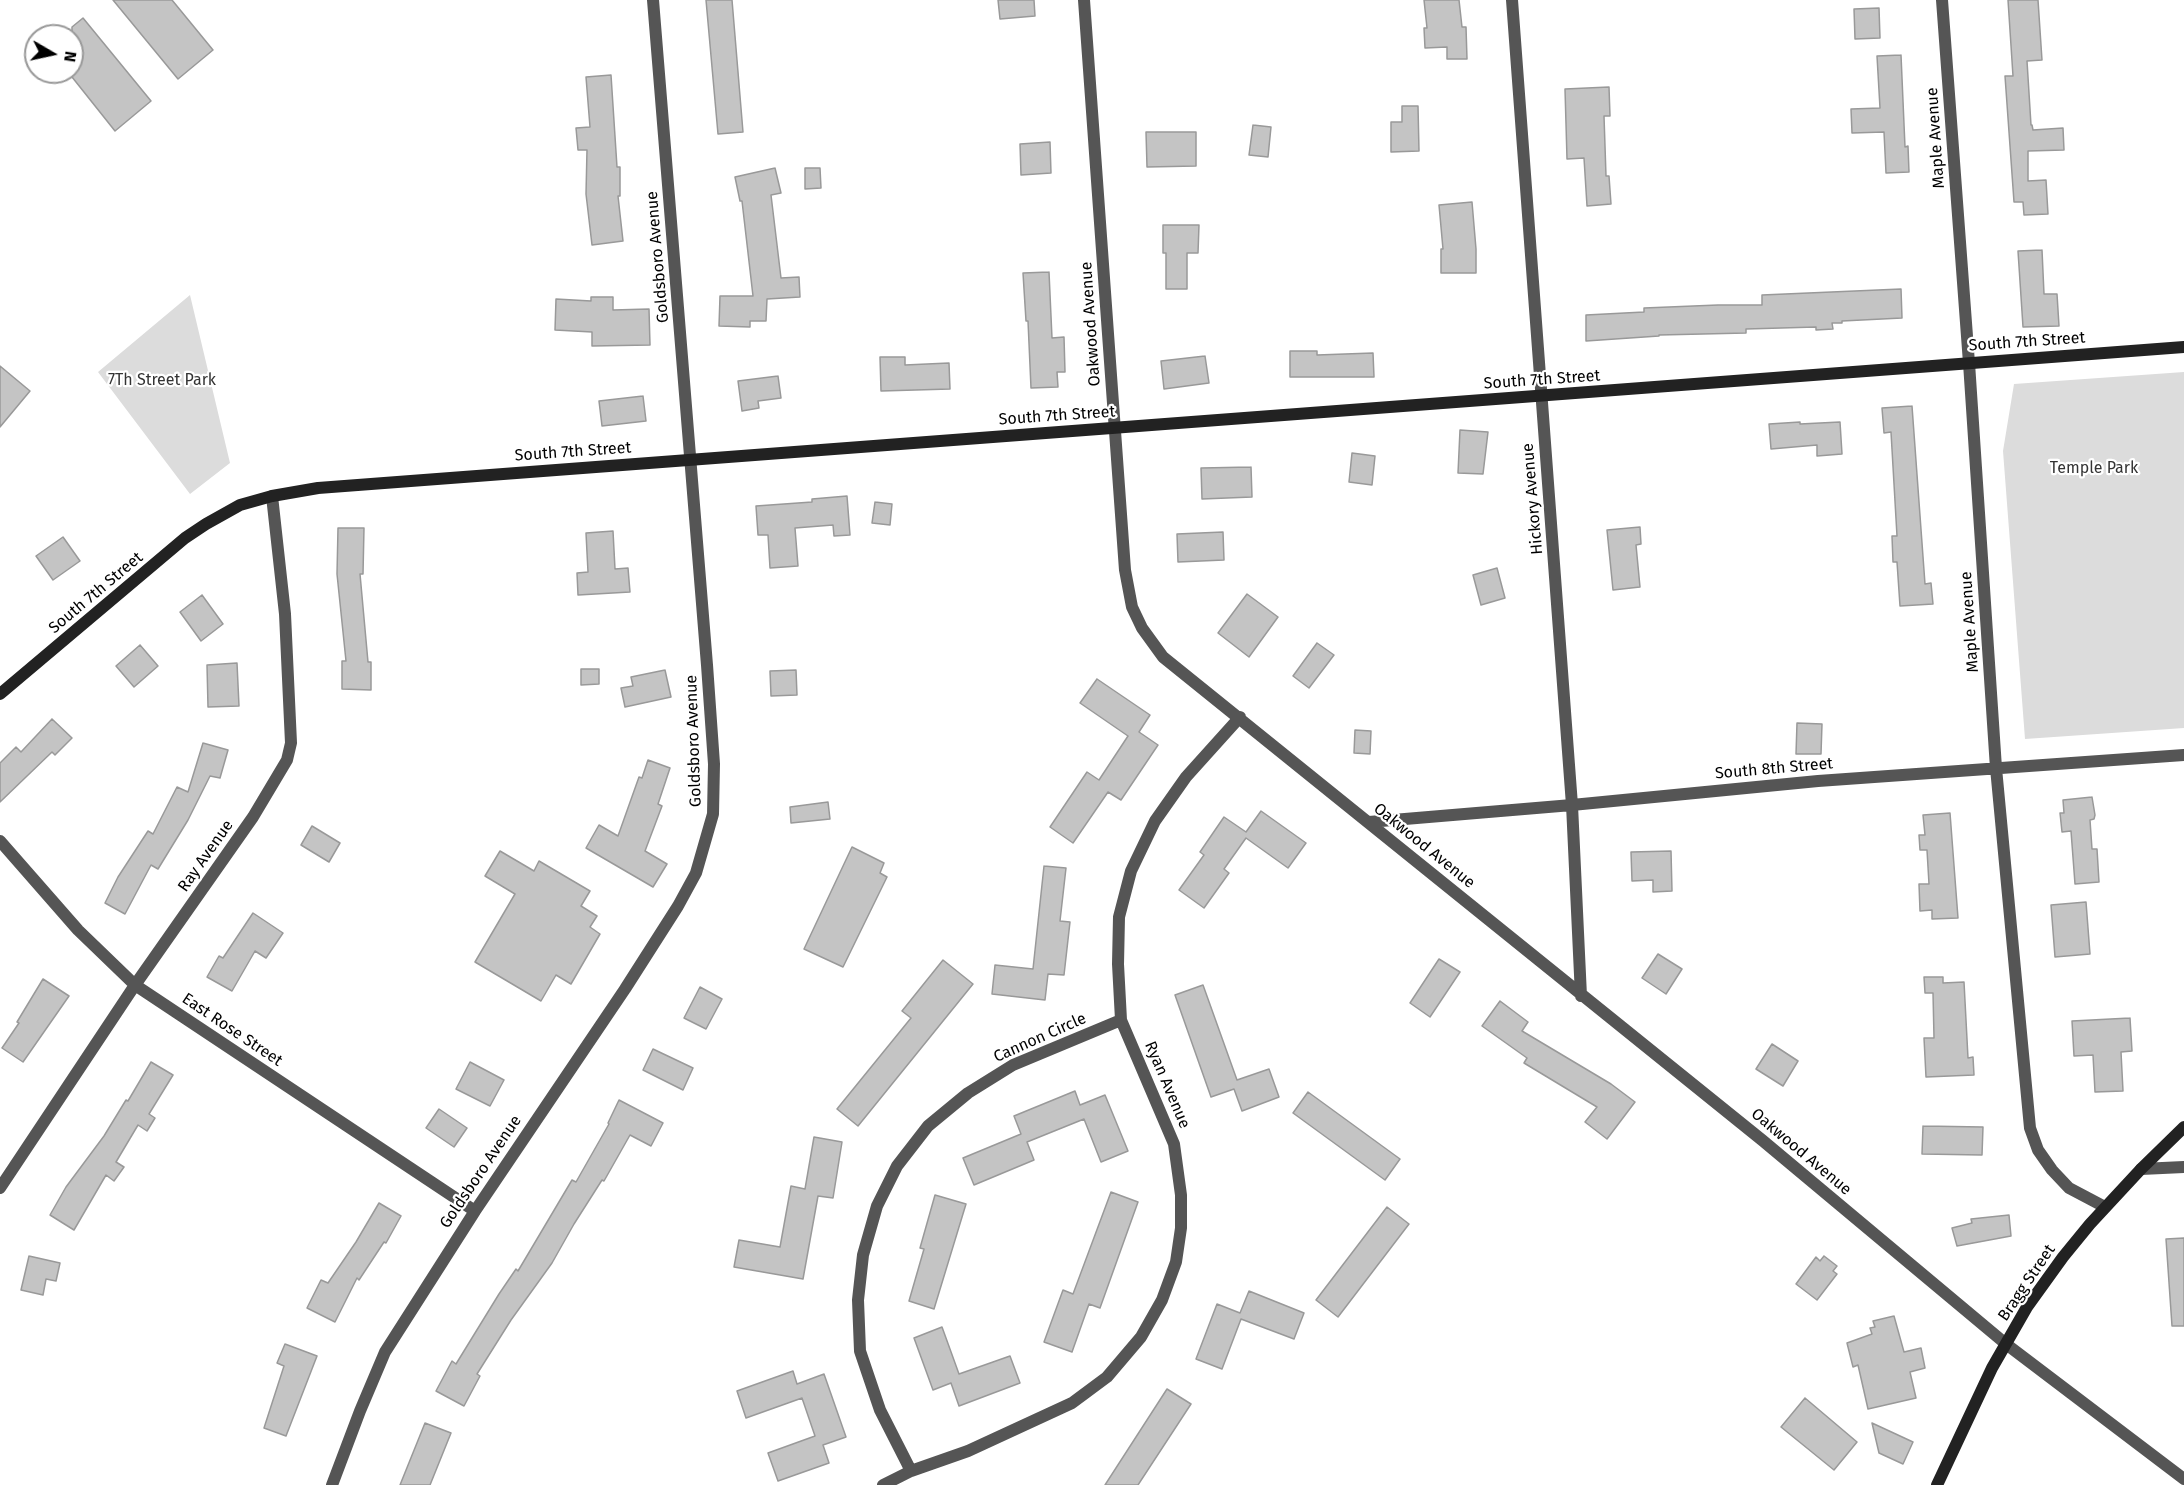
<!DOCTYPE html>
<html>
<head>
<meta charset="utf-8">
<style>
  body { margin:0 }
  #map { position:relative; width:2184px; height:1485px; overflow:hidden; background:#fff; font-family:"Fira Sans",sans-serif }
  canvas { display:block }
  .north { position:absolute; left:24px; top:24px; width:60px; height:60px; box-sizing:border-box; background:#fff; border:2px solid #999; border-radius:50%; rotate:99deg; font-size:16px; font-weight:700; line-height:24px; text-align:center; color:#000 }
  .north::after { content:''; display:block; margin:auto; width:21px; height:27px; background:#000; clip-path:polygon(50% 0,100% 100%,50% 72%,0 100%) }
</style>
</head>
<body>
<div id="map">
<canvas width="2184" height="1485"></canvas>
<div class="north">N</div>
</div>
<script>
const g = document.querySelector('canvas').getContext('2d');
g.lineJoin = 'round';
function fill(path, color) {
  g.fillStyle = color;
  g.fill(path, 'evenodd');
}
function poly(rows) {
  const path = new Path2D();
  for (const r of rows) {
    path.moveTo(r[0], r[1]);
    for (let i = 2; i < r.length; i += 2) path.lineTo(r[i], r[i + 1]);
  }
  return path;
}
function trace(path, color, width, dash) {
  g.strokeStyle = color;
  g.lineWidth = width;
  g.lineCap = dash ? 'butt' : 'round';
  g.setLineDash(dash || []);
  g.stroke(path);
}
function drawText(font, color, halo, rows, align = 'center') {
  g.font = font + ' "Fira Sans",sans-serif';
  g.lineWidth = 4.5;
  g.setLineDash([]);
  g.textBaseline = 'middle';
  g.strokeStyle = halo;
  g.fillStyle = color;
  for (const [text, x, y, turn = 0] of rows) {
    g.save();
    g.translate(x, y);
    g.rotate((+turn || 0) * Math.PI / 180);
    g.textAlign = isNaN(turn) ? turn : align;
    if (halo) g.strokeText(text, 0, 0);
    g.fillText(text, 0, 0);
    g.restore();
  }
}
fill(poly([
  [190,295,230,463,190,494,98,372],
  [2184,372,2184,728,2025,739,2003,451,2014,384]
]), '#dcdcdc');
const building = poly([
  [113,0,172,0,213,50,178,79,113,0],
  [706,0,732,0,743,132,718,134,706,0],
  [998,0,1034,0,1035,16,1000,19,998,0],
  [1424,0,1459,0,1462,27,1466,27,1467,59,1447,59,1447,47,1425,48,1424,28,1427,28,1424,0],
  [2008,0,2038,0,2042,60,2027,61,2031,125,2032,125,2033,130,2063,128,2064,150,2028,151,2028,181,2046,180,2048,214,2024,215,2023,202,2014,202,2005,76,2013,76,2008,0],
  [1879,8,1880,38,1855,39,1854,9,1879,8],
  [83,18,151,101,115,131,72,77,72,27,83,18],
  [1901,55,1905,147,1908,146,1909,172,1886,173,1884,132,1852,133,1851,109,1880,108,1877,56,1901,55],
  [611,75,617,167,620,167,620,196,618,196,623,241,592,245,586,194,587,150,578,150,576,128,590,127,586,77,611,75],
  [1609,87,1610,116,1604,116,1606,176,1609,176,1611,204,1587,206,1584,158,1567,159,1565,89,1609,87],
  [1402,106,1418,106,1419,151,1391,152,1391,122,1402,122,1402,106],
  [1253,125,1271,127,1268,157,1249,155,1253,125],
  [1146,132,1196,132,1196,166,1147,167,1146,132],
  [1050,142,1051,173,1021,175,1020,144,1050,142],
  [775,168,781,193,771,195,781,278,799,277,800,297,767,299,766,321,750,321,750,327,719,326,720,296,753,296,742,201,740,201,735,177,775,168],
  [805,168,820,168,821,188,805,189,805,168],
  [1472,202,1476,249,1476,273,1441,273,1441,249,1443,249,1439,205,1472,202],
  [1163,225,1199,225,1198,253,1187,253,1187,289,1166,289,1166,253,1163,253,1163,225],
  [2042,250,2044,294,2057,294,2059,326,2023,327,2018,251,2042,250],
  [1049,272,1052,338,1064,337,1065,372,1057,372,1058,387,1031,388,1028,321,1026,321,1023,273,1049,272],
  [1901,289,1902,318,1842,321,1842,323,1832,323,1833,329,1816,330,1816,327,1746,329,1746,333,1659,335,1659,336,1586,341,1586,315,1644,312,1644,308,1718,305,1762,305,1762,295,1901,289],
  [591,297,613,297,613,310,649,309,650,345,592,346,592,332,555,330,556,299,591,301,591,297],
  [1290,351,1317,351,1317,355,1373,353,1374,377,1290,377,1290,351],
  [1205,356,1209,383,1164,389,1161,361,1205,356],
  [880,357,905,357,905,365,949,363,950,389,881,391,880,357],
  [0,366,30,391,0,427,0,366],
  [778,376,781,398,758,401,759,408,742,411,738,381,778,376],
  [643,396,646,421,602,426,599,401,643,396],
  [1912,406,1925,584,1931,583,1933,604,1900,606,1897,562,1893,562,1892,536,1897,536,1891,432,1884,433,1882,408,1912,406],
  [1800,422,1800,424,1840,422,1842,454,1817,456,1817,445,1771,449,1769,424,1800,422],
  [1460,430,1488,432,1483,474,1458,473,1460,430],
  [1352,453,1375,456,1372,485,1349,482,1352,453],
  [1251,467,1252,497,1202,499,1201,468,1251,467],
  [847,496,850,535,834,536,833,525,795,528,798,566,770,568,768,535,758,535,756,506,812,502,812,499,847,496],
  [875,502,892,504,890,525,872,523,875,502],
  [1640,527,1641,544,1636,545,1640,587,1613,590,1607,530,1640,527],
  [338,528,364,528,363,574,360,574,368,662,371,662,371,690,342,689,342,661,346,661,337,574,338,528],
  [613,531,615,569,628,568,630,592,578,595,577,573,588,572,586,533,613,531],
  [1223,532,1224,560,1178,562,1177,534,1223,532],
  [63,537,80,561,53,580,36,556,63,537],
  [1497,568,1505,598,1481,605,1473,575,1497,568],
  [1247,594,1278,617,1249,657,1218,633,1247,594],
  [202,595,223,624,201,641,180,612,202,595],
  [1317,643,1334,655,1309,688,1293,676,1317,643],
  [140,645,158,666,134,687,116,666,140,645],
  [237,663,239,706,208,707,207,665,237,663],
  [581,669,599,669,599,684,581,685,581,669],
  [665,670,671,697,625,707,621,688,633,686,631,677,665,670],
  [796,670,797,695,771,696,770,671,796,670],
  [1097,679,1150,715,1139,732,1158,745,1121,800,1108,792,1073,843,1050,827,1087,772,1099,780,1128,736,1080,703,1097,679],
  [52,719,72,738,55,755,52,752,0,802,0,763,16,747,21,752,52,719],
  [1797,723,1822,724,1821,754,1796,754,1797,723],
  [1355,730,1371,731,1370,754,1354,753,1355,730],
  [203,743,228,750,220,778,210,776,188,820,158,869,151,865,125,914,105,903,118,877,148,831,153,834,177,787,188,792,203,743],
  [648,760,670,768,658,804,662,806,645,851,667,864,653,887,586,848,599,825,618,836,639,777,642,778,648,760],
  [2092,797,2095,815,2094,819,2090,820,2092,849,2097,849,2099,882,2075,884,2071,831,2062,832,2060,813,2064,813,2063,800,2092,797],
  [828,802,830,819,791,823,790,807,828,802],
  [1261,811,1306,843,1288,868,1246,838,1224,869,1229,873,1204,908,1179,890,1204,855,1200,852,1224,817,1246,832,1261,811],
  [1950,813,1958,918,1932,919,1932,910,1920,911,1919,884,1929,884,1927,850,1920,850,1919,835,1925,835,1923,815,1950,813],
  [312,826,340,843,329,862,301,845,312,826],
  [852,847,884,863,880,873,887,877,843,967,804,949,852,847],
  [500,851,534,871,539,861,590,891,581,906,597,916,590,927,600,934,571,984,556,975,541,1001,475,962,515,894,485,876,500,851],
  [1671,851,1672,891,1653,892,1653,880,1632,881,1631,852,1671,851],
  [1044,866,1066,868,1060,921,1070,922,1064,975,1048,974,1045,1000,992,994,995,965,1033,969,1044,866],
  [2086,902,2090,954,2055,957,2051,905,2086,902],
  [253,913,283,933,266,958,255,951,232,991,207,977,219,956,223,958,253,913],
  [1658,954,1682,969,1666,994,1642,978,1658,954],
  [1439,959,1460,972,1430,1017,1410,1003,1439,959],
  [943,960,973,984,858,1126,837,1109,911,1018,902,1011,943,960],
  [1924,977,1943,977,1943,983,1964,982,1968,1058,1973,1057,1974,1075,1926,1077,1924,1038,1934,1038,1933,993,1925,993,1924,977],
  [43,979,69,996,23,1062,2,1048,19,1023,17,1022,43,979],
  [1203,985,1237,1080,1269,1069,1279,1097,1242,1111,1234,1089,1211,1097,1175,995,1203,985],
  [700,987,722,999,706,1029,684,1018,700,987],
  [1500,1001,1528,1022,1522,1031,1611,1084,1635,1102,1607,1139,1585,1122,1597,1107,1524,1063,1527,1058,1482,1026,1500,1001],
  [2130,1018,2132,1051,2121,1052,2123,1091,2095,1092,2093,1055,2074,1056,2072,1021,2130,1018],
  [1772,1044,1798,1061,1783,1086,1756,1069,1772,1044],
  [653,1049,693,1068,683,1090,643,1070,653,1049],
  [151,1062,173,1075,149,1114,155,1118,147,1131,138,1125,116,1162,124,1167,114,1181,106,1175,74,1230,50,1215,66,1187,104,1136,126,1100,128,1101,151,1062],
  [470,1062,504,1080,490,1106,456,1089,470,1062],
  [1075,1091,1080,1105,1105,1095,1128,1151,1101,1162,1084,1119,1027,1142,1034,1160,974,1185,963,1158,1021,1134,1014,1116,1075,1091],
  [1308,1092,1400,1159,1385,1180,1293,1113,1308,1092],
  [619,1100,663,1123,651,1146,630,1135,604,1181,602,1180,574,1224,552,1263,511,1320,477,1374,480,1376,464,1406,436,1391,452,1361,456,1364,499,1294,516,1269,518,1271,572,1180,576,1182,609,1124,608,1123,619,1100],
  [439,1109,467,1128,454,1147,426,1128,439,1109],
  [1923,1126,1983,1127,1982,1155,1922,1154,1923,1126],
  [814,1137,842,1142,833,1198,818,1196,803,1279,734,1267,739,1240,780,1247,791,1186,805,1189,814,1137],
  [1111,1192,1138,1202,1100,1308,1089,1304,1072,1352,1044,1342,1063,1290,1073,1294,1111,1192],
  [935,1195,966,1204,934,1309,909,1301,924,1249,920,1248,935,1195],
  [379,1203,401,1216,386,1243,384,1242,359,1280,357,1278,335,1322,307,1308,321,1280,328,1283,356,1242,379,1203],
  [1387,1207,1409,1224,1338,1317,1316,1300,1387,1207],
  [2009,1215,2011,1236,1957,1246,1952,1228,1972,1223,1971,1219,2009,1215],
  [2184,1238,2184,1326,2172,1326,2166,1239,2184,1238],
  [29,1256,60,1263,56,1281,46,1279,43,1295,21,1290,29,1256],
  [1824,1256,1837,1266,1833,1271,1837,1274,1817,1300,1796,1284,1816,1257,1820,1261,1824,1256],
  [1249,1291,1304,1313,1294,1339,1241,1319,1222,1369,1196,1359,1217,1304,1240,1313,1249,1291],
  [1894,1316,1904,1352,1921,1348,1925,1368,1910,1372,1916,1398,1868,1409,1858,1365,1853,1367,1847,1343,1872,1334,1870,1328,1875,1327,1873,1321,1894,1316],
  [942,1327,959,1374,1010,1356,1020,1383,959,1406,951,1383,933,1390,914,1338,942,1327],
  [285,1344,317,1356,286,1436,264,1428,284,1366,277,1363,285,1344],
  [793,1371,797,1384,824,1374,846,1437,823,1445,829,1463,778,1481,768,1453,815,1436,802,1398,746,1418,737,1391,793,1371],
  [1167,1389,1191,1404,1138,1485,1105,1485,1167,1389],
  [1805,1398,1857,1442,1834,1470,1781,1427,1805,1398],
  [425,1423,451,1433,430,1485,400,1485,425,1423],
  [1872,1423,1913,1442,1903,1464,1879,1453,1872,1423]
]);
fill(building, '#c4c4c4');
trace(building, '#999', 1.5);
trace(poly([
  [1084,0,1125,570,1132,607,1142,628,1163,657,1762,1140,2006,1344,2184,1479],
  [1512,0,1572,805,1581,996],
  [1942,0,1969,363,1996,768,2030,1128,2038,1150,2052,1170,2069,1188,2105,1207],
  [1369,822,1572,805,1818,781,2184,755],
  [0,841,78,930,135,985,475,1211],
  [2141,1169,2184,1167],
  [0,1188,135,985,253,817,287,760,291,743,285,614,272,496],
  [911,1471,880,1410,860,1351,858,1300,863,1255,877,1206,897,1166,928,1126,968,1093,1013,1065,1121,1020],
  [332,1485,360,1411,385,1352,475,1211,625,989,678,906,696,873,713,814,714,764,707,665,653,0],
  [883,1485,911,1471,968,1451,1072,1403,1107,1377,1141,1337,1162,1300,1176,1262,1181,1228,1181,1195,1174,1144,1121,1020,1118,964,1119,917,1131,871,1155,821,1186,777,1240,717]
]), '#555', 12);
trace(poly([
  [0,694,185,538,206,524,240,505,272,496,318,488,2184,347],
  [1937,1485,1992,1368,2027,1307,2063,1257,2090,1224,2141,1169,2184,1127]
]), '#222', 12);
drawText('16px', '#000', '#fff', [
  ["Maple Avenue",1936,138,-94],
  ["Goldsboro Avenue",658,257,-95],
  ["Oakwood Avenue",1091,324,-94],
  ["South 7th Street",2027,342,-4],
  ["South 7th Street",1542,380,-4],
  ["South 7th Street",1057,416,-4],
  ["South 7th Street",573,452,-4],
  ["Hickory Avenue",1533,499,-95],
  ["South 7th Street",96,593,-40],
  ["Maple Avenue",1970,622,-94],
  ["Goldsboro Avenue",694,741,-92],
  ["South 8th Street",1774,769,-5],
  ["Oakwood Avenue",1424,846,39],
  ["Ray Avenue",206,856,-55],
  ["East Rose Street",232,1030,34],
  ["Cannon Circle",1040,1038,-24],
  ["Ryan Avenue",1167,1085,67],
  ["Oakwood Avenue",1801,1152,40],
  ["Goldsboro Avenue",481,1172,-56],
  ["Bragg Street",2027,1283,-56]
]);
drawText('16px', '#333', '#fff', [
  ["7Th Street Park",162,381],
  ["Temple Park",2094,469]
]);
</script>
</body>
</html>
